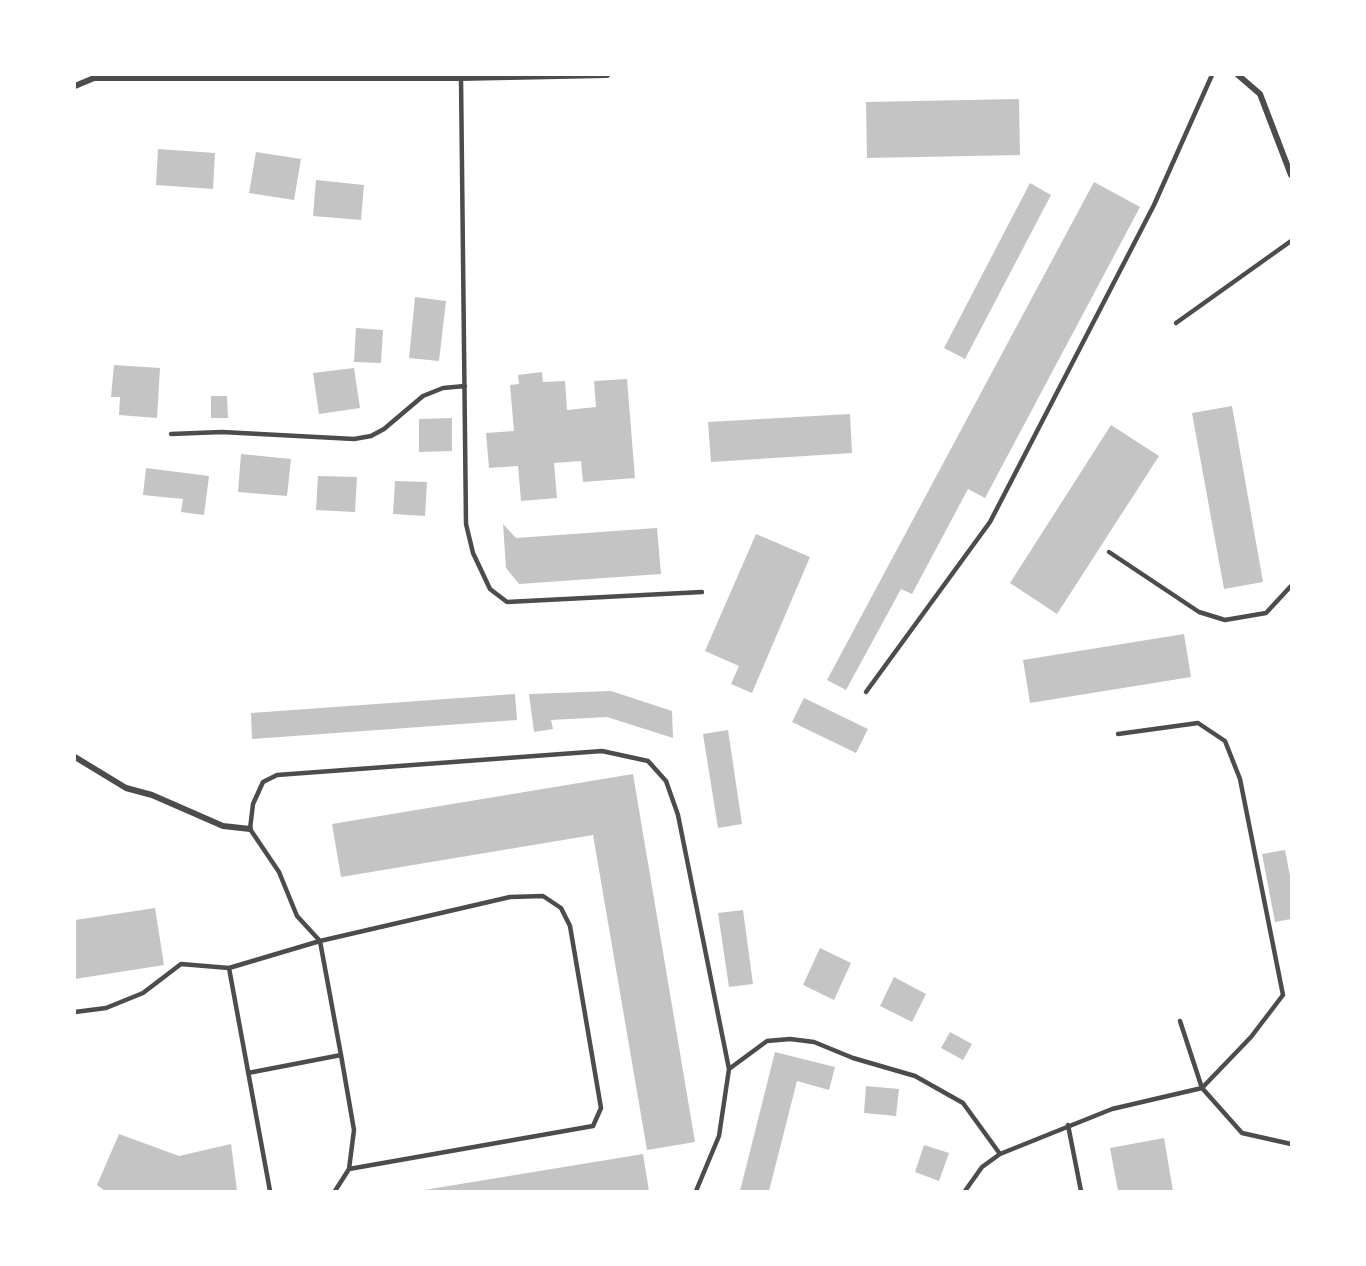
<!DOCTYPE html>
<html>
<head>
<meta charset="utf-8">
<style>
  body { margin:0 }
  #map { position:relative; width:1366px; height:1266px; overflow:hidden; background:#fff; font-family:Helvetica,sans-serif }
  canvas { display:block }
  .frame { position:absolute; inset:0; border:76px solid #fff; pointer-events:none }
</style>
</head>
<body>
<div id="map">
<canvas width="1366" height="1266"></canvas>
<div class="frame"></div>
</div>
<script>
const g = document.querySelector('canvas').getContext('2d');
g.lineJoin = 'round';
function fill(path, color) {
  g.fillStyle = color;
  g.fill(path, 'evenodd');
}
function poly(rows) {
  const path = new Path2D();
  for (const r of rows) {
    path.moveTo(r[0], r[1]);
    for (let i = 2; i < r.length; i += 2) path.lineTo(r[i], r[i + 1]);
  }
  return path;
}
function trace(path, color, width, dash) {
  g.strokeStyle = color;
  g.lineWidth = width;
  g.lineCap = dash ? 'butt' : 'round';
  g.setLineDash(dash || []);
  g.stroke(path);
}
fill(poly([
  [1019,99,1020,155,867,158,866,102],
  [158,149,215,153,213,189,156,185],
  [256,152,301,159,294,200,249,193],
  [316,180,364,185,361,220,313,216],
  [1094,182,1140,207,985,498,968,489,912,594,901,589,846,690,827,680],
  [1030,183,1051,195,965,359,944,348],
  [415,297,446,301,439,361,409,358],
  [356,328,383,330,381,363,354,362],
  [114,365,160,368,157,418,119,415,120,397,111,397],
  [354,368,360,408,319,414,313,373],
  [542,372,543,382,565,381,567,410,596,407,594,381,627,379,635,478,583,482,581,461,554,463,557,498,521,501,518,466,489,468,486,433,514,431,510,385,519,384,518,375],
  [211,396,227,396,228,418,211,418],
  [1232,406,1263,582,1224,589,1192,413],
  [850,414,852,453,711,462,708,422],
  [452,418,452,451,419,452,419,419],
  [1111,425,1159,456,1057,614,1010,583],
  [241,454,291,459,287,496,238,492],
  [146,468,209,476,204,515,181,512,183,499,143,495],
  [318,476,357,477,355,512,316,510],
  [395,481,427,482,425,516,393,514],
  [503,524,516,538,657,528,661,574,519,584,506,568],
  [756,534,810,557,752,693,731,684,739,666,705,651],
  [1184,634,1191,677,1030,703,1023,660],
  [611,691,672,711,673,738,607,717,551,720,553,729,534,732,529,694],
  [515,694,517,720,252,739,251,713],
  [804,698,868,729,856,753,792,722],
  [728,730,742,824,718,828,703,734],
  [633,774,695,1142,647,1150,593,835,341,877,332,824],
  [1285,850,1291,881,1291,919,1275,922,1262,854],
  [155,908,164,965,75,979,75,920],
  [743,910,753,984,729,987,718,913],
  [820,948,851,963,834,1000,803,985],
  [894,977,926,994,912,1022,880,1006],
  [950,1032,972,1044,963,1060,941,1048],
  [775,1052,835,1067,829,1090,797,1081,769,1191,740,1191],
  [866,1086,899,1089,896,1116,864,1113],
  [119,1134,179,1156,231,1144,237,1191,105,1191,97,1185],
  [1164,1138,1173,1191,1118,1191,1110,1148],
  [924,1145,949,1153,939,1181,915,1172],
  [643,1154,649,1191,424,1191,424,1190]
]), '#c4c4c4');
trace(poly([
  [461,78,466,524,473,553,490,589,507,602,702,592],
  [1176,323,1291,241],
  [171,434,222,432,354,439,371,436,384,429,423,396,443,388,465,386],
  [1109,552,1199,612,1225,620,1266,613,1291,586],
  [866,692,990,522,1154,205,1212,75],
  [1118,734,1198,723,1225,741,1240,779,1283,995,1251,1037,1202,1088,1180,1021],
  [75,1012,106,1008,143,993,181,964,229,968],
  [248,1073,341,1055],
  [1068,1125,1081,1191],
  [270,1191,229,968,320,941,510,897,543,896,561,908,570,926,601,1108,593,1126,349,1169],
  [335,1191,349,1169,354,1130,341,1055,320,941,297,916,279,872,250,829,253,804,263,782,277,775,602,751,648,761,666,781,678,815,729,1069,767,1041,790,1039,814,1042,853,1058,915,1076,963,1103,1000,1154],
  [696,1191,719,1136,729,1069],
  [965,1191,982,1167,1000,1154,1112,1109,1202,1088,1242,1133,1291,1144]
]), '#4c4c4c', 4.5);
trace(poly([
  [1238,75,1260,94,1291,175],
  [75,86,94,78,461,78,607,75],
  [75,757,126,788,152,795,223,826,250,829]
]), '#4c4c4c', 6);
</script>
</body>
</html>
